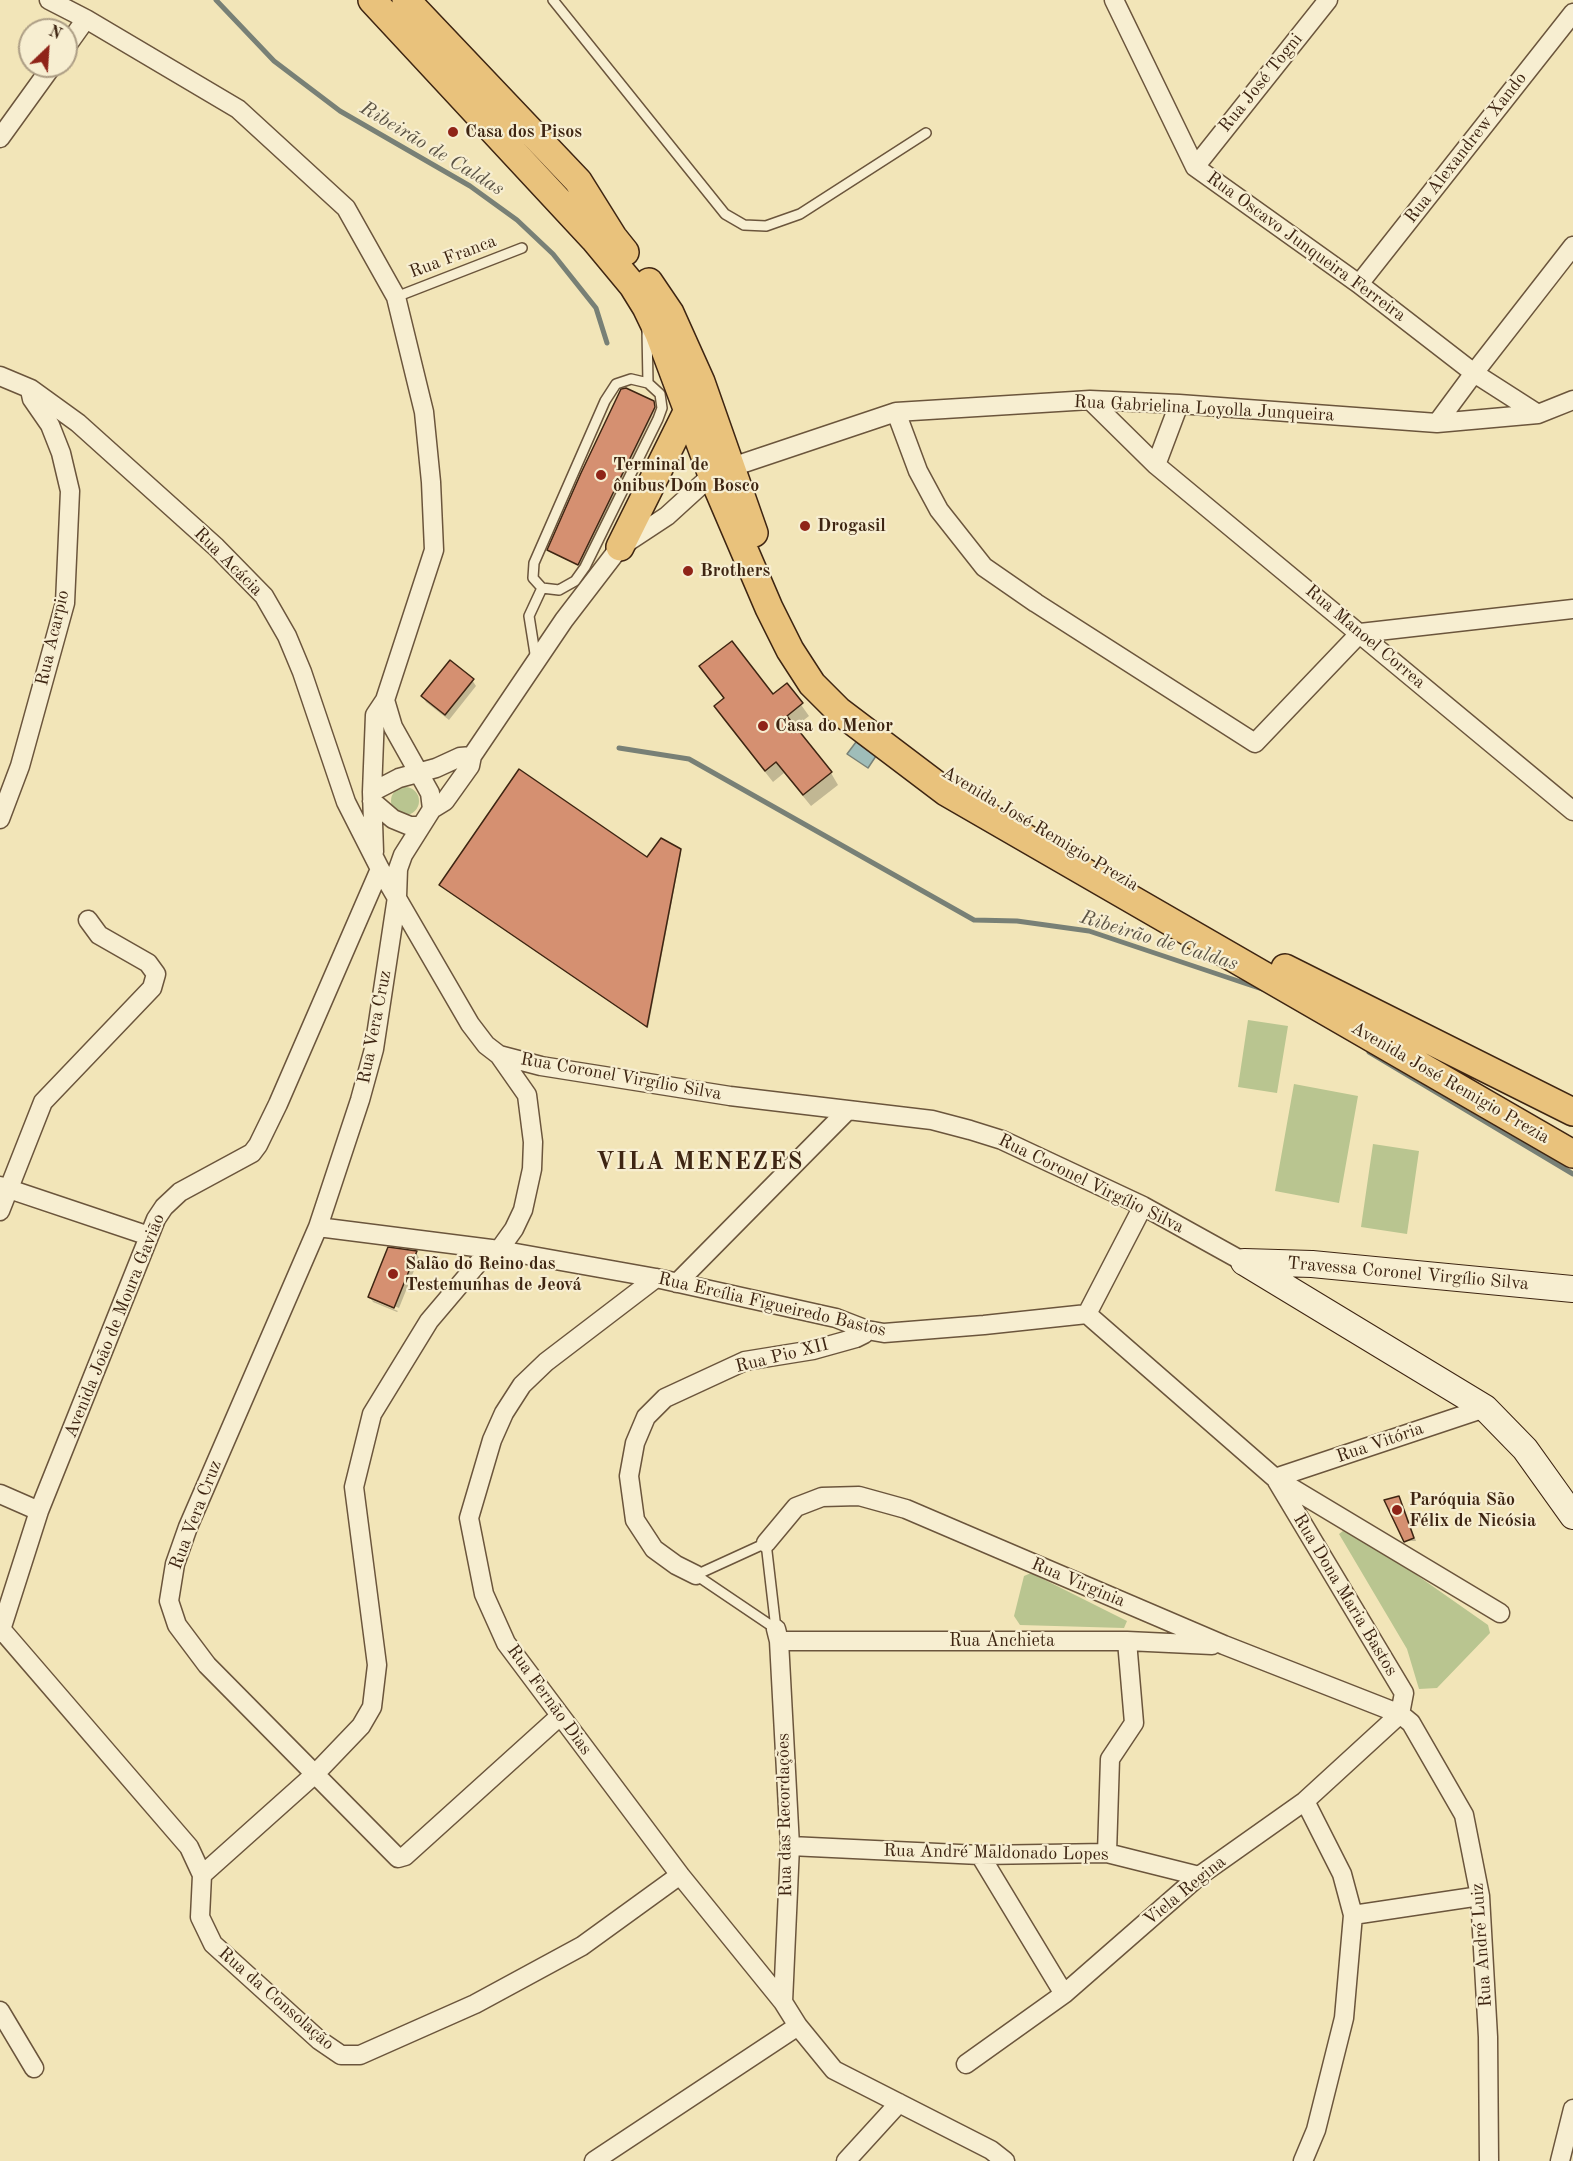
<!DOCTYPE html>
<html>
<head>
<meta charset="utf-8">
<style>
  body { margin:0 }
  #map { position:relative; width:1573px; height:2161px; overflow:hidden; background:#f2e5b8; font-family:"Old Standard TT",serif }
  canvas { display:block }
  .north { position:absolute; left:18px; top:18px; width:60px; height:60px; box-sizing:border-box; background:#f7eed1; border:2px solid #ad9e85; border-radius:50%; rotate:25deg; font-size:16px; font-weight:700; line-height:24px; text-align:center; color:#3e2512 }
  .north::after { content:''; display:block; margin:auto; width:21px; height:27px; background:#8f2418; clip-path:polygon(50% 0,100% 100%,50% 72%,0 100%) }
</style>
</head>
<body>
<div id="map">
<canvas width="1573" height="2161"></canvas>
<div class="north">N</div>
</div>
<script>
const g = document.querySelector('canvas').getContext('2d');
g.lineJoin = 'round';
function fill(path, color) {
  g.fillStyle = color;
  g.fill(path, 'evenodd');
}
function poly(rows) {
  const path = new Path2D();
  for (const r of rows) {
    if (r.length === 3) {
      path.moveTo(r[0] + r[2], r[1]);
      path.arc(r[0], r[1], r[2], 0, 2 * Math.PI);
      continue;
    }
    path.moveTo(r[0], r[1]);
    for (let i = 2; i < r.length; i += 2) path.lineTo(r[i], r[i + 1]);
  }
  return path;
}
function trace(path, color, width, dash) {
  g.strokeStyle = color;
  g.lineWidth = width;
  g.lineCap = dash ? 'butt' : 'round';
  g.setLineDash(dash || []);
  g.stroke(path);
}
function drawText(font, color, halo, rows, align = 'center') {
  g.font = font + ' "Old Standard TT",serif';
  g.lineWidth = 4.5;
  g.setLineDash([]);
  g.textBaseline = 'middle';
  g.strokeStyle = halo;
  g.fillStyle = color;
  for (const [text, x, y, turn = 0] of rows) {
    g.save();
    g.translate(x, y);
    g.rotate((+turn || 0) * Math.PI / 180);
    g.textAlign = isNaN(turn) ? turn : align;
    if (halo) g.strokeText(text, 0, 0);
    g.fillText(text, 0, 0);
    g.restore();
  }
}
fill(poly([
  [405,801,14],
  [1248,1020,1288,1026,1277,1093,1238,1087],
  [1294,1084,1358,1096,1339,1203,1275,1191],
  [1373,1144,1419,1151,1407,1234,1361,1227],
  [1348,1527,1488,1625,1490,1633,1437,1688,1419,1689,1407,1649,1339,1534],
  [1031,1573,1127,1621,1124,1628,1020,1625,1014,1616,1024,1576]
]), '#b9c590');
const water = poly([
  [856,742,876,756,868,768,847,754,856,742]
]);
fill(water, '#9fbdb9');
trace(water, '#788076', 1.5);
fill(poly([
  [653,402,655,410,580,566,550,552,549,550],
  [701,667,773,696,787,685,809,716,795,727,831,773,838,785,811,806,784,773,773,782,723,719,716,706,725,700],
  [472,680,476,686,449,720,426,702,423,696],
  [680,850,681,853,648,1028,443,887,648,859],
  [416,1252,419,1258,399,1308,372,1297,372,1300,398,1311,397,1312,373,1302,370,1297],
  [1398,1498,1405,1510,1416,1541,1406,1541]
]), '#0003');
trace(poly([
  [216,0,274,61,340,111,470,186,517,220,553,254,596,308,607,343],
  [619,748,689,759,974,920,1017,921,1089,931,1265,990],
  [1369,1052,1573,1174]
]), '#788076', 5);
const building = poly([
  [626,388,654,401,655,407,578,565,547,550,581,473,621,389,626,388],
  [732,641,773,694,787,683,803,703,787,716,832,772,803,795,776,762,765,771,714,706,724,698,699,666,732,641],
  [450,660,474,679,445,715,421,696,450,660],
  [519,769,647,857,661,838,681,849,647,1027,439,885,519,769],
  [388,1247,417,1251,394,1308,368,1297,388,1247],
  [1399,1496,1414,1538,1404,1542,1384,1500,1399,1496]
]);
fill(building, '#d59071');
trace(building, '#3e2512', 1.5);
const lane = poly([
  [553,0,725,214,744,225,766,226,800,214,926,133],
  [396,297,522,248],
  [647,330,648,383,660,394,662,408,658,419,585,567,575,581,559,590,542,588,533,578,534,563,605,401,616,384,631,379,648,383],
  [536,660,529,616,542,588],
  [766,1543,776,1629,696,1575,766,1543]
]);
const street = poly([
  [49,0,86,19,238,109,346,208,396,297,424,412,431,482,434,550,385,700,375,715,372,792,374,852],
  [1114,0,1195,167,1359,284,1474,373,1538,414],
  [66,47,86,19],
  [0,138,52,66],
  [1195,167,1328,0],
  [1359,284,1573,13],
  [0,376,31,389,78,423,216,547,264,596,287,636,302,672,346,802,380,869,470,1024,486,1045,499,1055,541,1066,730,1096,932,1120,970,1130,1002,1140,1143,1206,1244,1262],
  [1090,400,1156,465,1573,811],
  [896,412,918,471,939,510,984,567,1036,603,1255,743,1360,633,1573,609],
  [1437,423,1474,373,1573,246],
  [1156,465,1179,404],
  [385,700,393,727,430,793,432,809],
  [372,792,399,778,436,768,460,757,472,756],
  [372,801,393,819,410,826,420,826],
  [0,819,20,766,65,603,70,491,61,453,50,425,32,399,30,390],
  [0,1186,149,1236],
  [0,1211,43,1102,152,988,156,974,148,963,99,935,88,920],
  [318,1227,499,1250,656,1278,836,1318,867,1330,884,1333,984,1325,1087,1314,1275,1478,1500,1613],
  [656,1278,546,1362,522,1385,504,1413,492,1440,469,1518,484,1594,506,1643,680,1875,783,2002,798,2026,834,2070,991,2150,1005,2161],
  [677,1283,847,1111],
  [1087,1314,1143,1206],
  [1275,1478,1485,1408],
  [1277,1481,1404,1693,1400,1714],
  [0,1494,39,1511],
  [766,1543,796,1507,822,1497,859,1496,906,1509,1224,1645,1400,1714,1411,1723,1464,1815,1480,1896,1488,2037,1489,2161],
  [696,1575,676,1565,654,1549,635,1520,629,1476,635,1443,646,1417,665,1398,745,1361,813,1350,856,1338,864,1334,867,1330],
  [1,1629,189,1847,202,1875,200,1917,213,1944,319,2040,341,2055,360,2055,475,2004,582,1946,680,1875],
  [776,1629,779,1641,790,1846,783,2002],
  [0,1633,39,1511,156,1219,164,1207,180,1192,252,1153,258,1145,278,1104,380,869],
  [779,1641,1127,1641,1212,1645],
  [560,1716,405,1856,398,1858,207,1665,177,1625,169,1601,175,1564,188,1527,318,1227,360,1100,374,1049,397,897,398,869,403,855,432,809,445,801,470,766,472,756,564,620,620,547,667,516,712,475,732,467,896,412,1090,400,1179,404,1437,423,1538,414,1573,400],
  [790,1846,980,1855,1107,1853,1199,1876],
  [1107,1853,1110,1759,1134,1723,1127,1641],
  [980,1855,1064,1994],
  [202,1875,315,1774,361,1726,372,1707,377,1665,354,1487,372,1414,429,1321,479,1262,499,1250,514,1229,523,1210,532,1169,533,1142,527,1095,499,1055],
  [1353,1915,1480,1896],
  [0,2011,34,2068],
  [966,2064,1064,1994,1199,1876,1305,1801,1400,1714],
  [594,2161,798,2026],
  [846,2161,899,2103],
  [1303,2161,1316,2130,1344,2018,1353,1915,1342,1874,1305,1801],
  [1560,2161,1573,2109]
]);
const secondary = poly([
  [1244,1262,1485,1408,1525,1449,1573,1516],
  [1244,1262,1312,1264,1573,1289]
]);
const primary = poly([
  [372,0,594,239,633,286,646,307,659,334,712,475,769,608,790,650,812,684,839,711,946,792,1573,1154],
  [406,0,578,181,613,237,625,252],
  [649,282,670,313,701,382,754,533],
  [620,547,689,408],
  [1285,968,1573,1112]
]);
trace(lane, '#6b553c', 12);
trace(street, '#6b553c', 21);
trace(secondary, '#3e2512', 28);
trace(primary, '#3e2512', 30);
trace(lane, '#f7eed1', 9);
trace(street, '#f7eed1', 18);
trace(secondary, '#f7eed1', 26);
trace(primary, '#e9c27c', 27);
for (const [x, y, r, color] of [
  [453,132,6,"#8f2418"],
  [601,475,6,"#8f2418"],
  [805,526,6,"#8f2418"],
  [688,571,6,"#8f2418"],
  [763,726,6,"#8f2418"],
  [393,1274,6,"#8f2418"],
  [1397,1510,6,"#8f2418"]
]) {
  const dot = new Path2D();
  dot.arc(x, y, r, 0, 2 * Math.PI);
  g.fillStyle = color;
  g.fill(dot);
  trace(dot, '#f7eed1', 2);
}
drawText('18px', '#3e2512', '#f7eed1', [
  ["Rua José Togni",1261,83,-51],
  ["Rua Alexandrew Xando",1466,148,-52],
  ["Rua Oscavo Junqueira Ferreira",1306,247,36],
  ["Rua Franca",453,257,-21],
  ["Rua Gabrielina Loyolla Junqueira",1204,409,3],
  ["Rua Acácia",228,562,45],
  ["Rua Manoel Correa",1365,637,40],
  ["Rua Acarpio",53,638,-77],
  ["Avenida José Remigio Prezia",1040,829,31],
  ["Rua Vera Cruz",375,1027,-79],
  ["Rua Coronel Virgílio Silva",621,1077,10],
  ["Avenida José Remigio Prezia",1450,1083,30],
  ["Rua Coronel Virgílio Silva",1091,1184,26],
  ["Travessa Coronel Virgílio Silva",1408,1274,5],
  ["Rua Ercília Figueiredo Bastos",772,1305,13],
  ["Avenida João de Moura Gavião",115,1326,-68],
  ["Rua Pio XII",782,1356,-14],
  ["Rua Vitória",1380,1443,-19],
  ["Rua Vera Cruz",196,1515,-69],
  ["Rua Virginia",1078,1583,23],
  ["Rua Dona Maria Bastos",1345,1595,59],
  ["Rua Anchieta",1002,1641],
  ["Rua Fernão Dias",549,1700,54],
  ["Rua das Recordações",785,1815,-91],
  ["Rua André Maldonado Lopes",996,1853,1],
  ["Viela Regina",1185,1891,-39],
  ["Rua André Luiz",1482,1945,-94],
  ["Rua da Consolação",276,1999,41]
]);
drawText('bold 18px', '#3e2512', '#f7eed1', [
  ["Casa dos Pisos",465,132],
  ["Terminal de",613,465],
  ["ônibus Dom Bosco",613,486],
  ["Drogasil",817,526],
  ["Brothers",700,571],
  ["Casa do Menor",775,726],
  ["Salão do Reino das",405,1264],
  ["Testemunhas de Jeová",405,1285],
  ["Paróquia São",1409,1500],
  ["Félix de Nicósia",1409,1521]
], 'left');
drawText('italic 20px', '#5b5344', '#f7eed1', [
  ["Ribeirão de Caldas",432,149,31],
  ["Ribeirão de Caldas",1159,941,17]
]);
g.letterSpacing = '1.5px';
drawText('bold 24px', '#3e2512', '#f7eed1', [
  ["VILA MENEZES",700,1163]
]);
g.letterSpacing = '0px';
</script>
</body>
</html>
